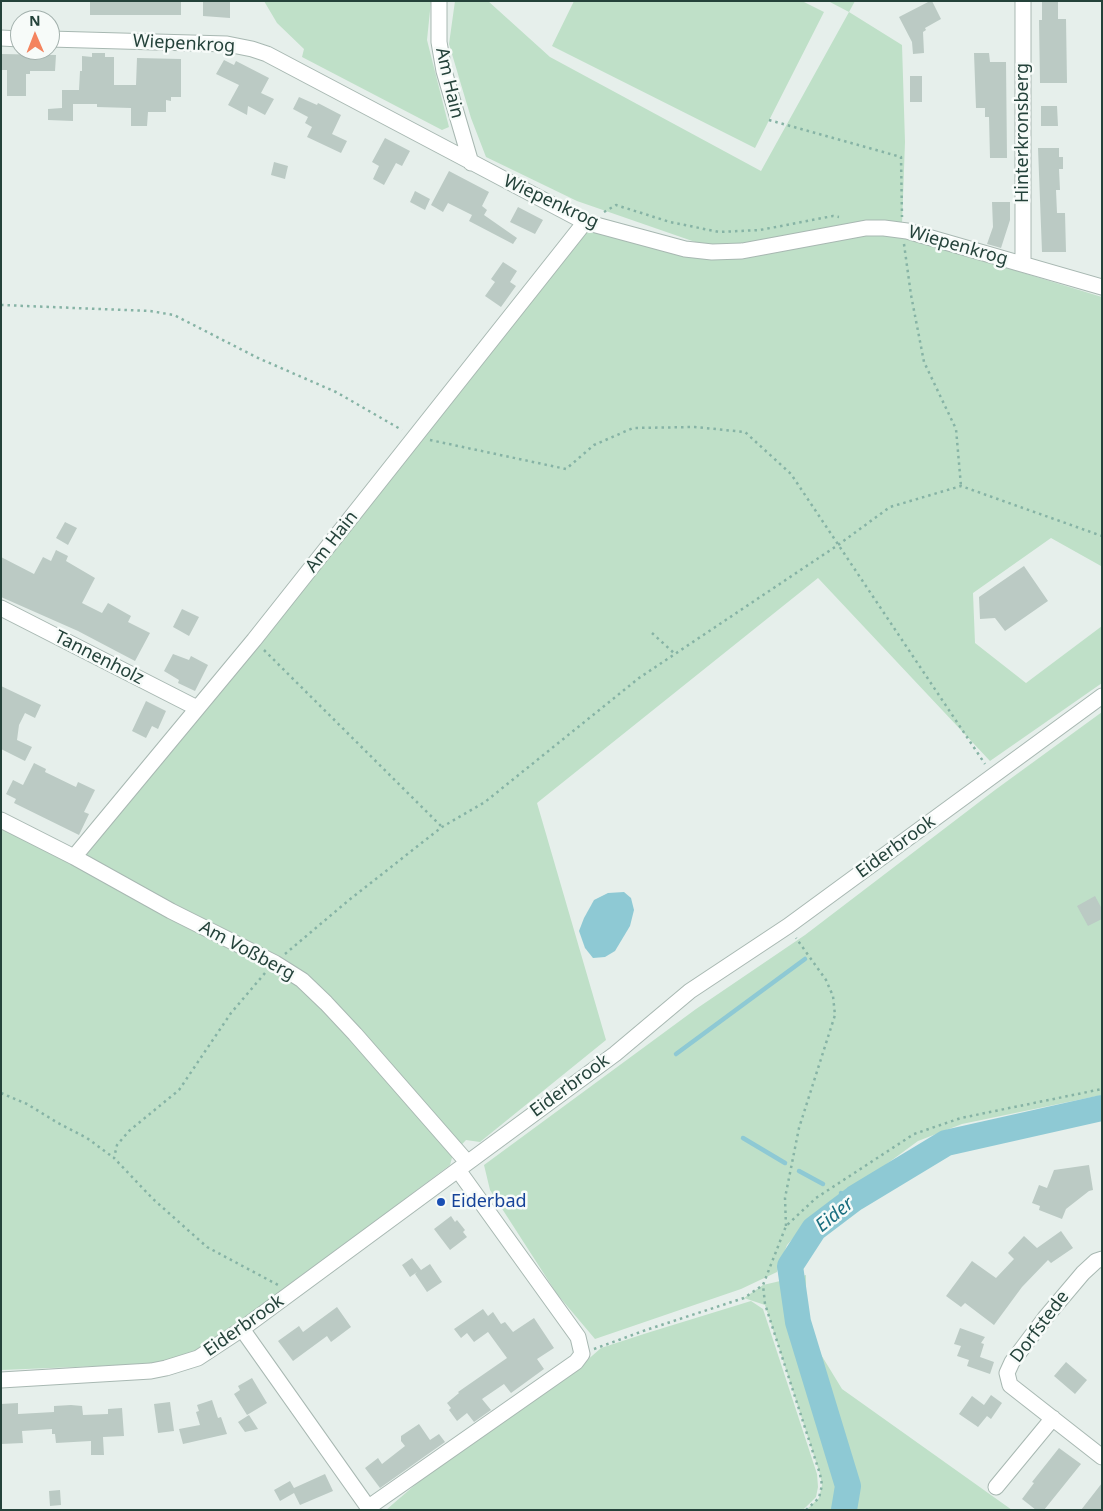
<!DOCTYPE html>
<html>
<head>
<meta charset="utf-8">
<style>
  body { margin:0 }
  #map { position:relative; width:1103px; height:1511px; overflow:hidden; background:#e6efeb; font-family:"Noto Sans",sans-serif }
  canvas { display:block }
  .frame { position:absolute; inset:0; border:2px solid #24423a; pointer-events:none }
  .north { position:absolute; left:10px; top:10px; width:50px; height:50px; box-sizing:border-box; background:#f7fbf9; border:1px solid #a3b1ad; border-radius:50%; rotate:359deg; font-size:14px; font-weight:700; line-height:20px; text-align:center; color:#24423a }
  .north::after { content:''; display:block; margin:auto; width:18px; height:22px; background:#f4845f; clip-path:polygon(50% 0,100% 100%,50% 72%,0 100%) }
</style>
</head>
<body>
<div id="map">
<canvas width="1103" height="1511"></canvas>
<div class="frame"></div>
<div class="north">N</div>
</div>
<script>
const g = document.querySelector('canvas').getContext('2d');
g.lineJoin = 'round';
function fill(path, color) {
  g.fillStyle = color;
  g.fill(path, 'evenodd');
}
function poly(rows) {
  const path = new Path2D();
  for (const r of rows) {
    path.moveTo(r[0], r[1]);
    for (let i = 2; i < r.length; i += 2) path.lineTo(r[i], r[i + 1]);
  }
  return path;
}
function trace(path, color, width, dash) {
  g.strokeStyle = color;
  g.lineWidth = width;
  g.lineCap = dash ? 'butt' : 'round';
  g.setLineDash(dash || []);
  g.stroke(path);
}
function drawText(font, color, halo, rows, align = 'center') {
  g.font = font + ' "Noto Sans",sans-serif';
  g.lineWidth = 5;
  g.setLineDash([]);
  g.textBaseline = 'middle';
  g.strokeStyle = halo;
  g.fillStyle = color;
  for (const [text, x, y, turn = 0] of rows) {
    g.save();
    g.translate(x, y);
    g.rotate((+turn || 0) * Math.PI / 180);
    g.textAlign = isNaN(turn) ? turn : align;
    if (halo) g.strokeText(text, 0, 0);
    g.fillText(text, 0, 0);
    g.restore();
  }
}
fill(poly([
  [264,1,431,1,427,40,449,127,442,130,302,57,304,49,277,23],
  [455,1,488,1,550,57,761,171,849,12,828,1,855,1,849,12,902,45,905,142,902,225,743,246,701,244,577,201,486,157,471,118,449,44],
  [574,1,802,1,824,12,755,148,552,46],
  [587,230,689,257,745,257,875,232,896,234,1102,297,1102,571,1101,566,1051,538,973,593,975,643,1026,683,1102,626,1102,683,990,761,818,578,537,803,606,1040,480,1142,466,1140,453,1154,450,1165,240,1323,197,1351,166,1361,150,1364,1,1370,1,828,74,864,263,641],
  [1102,712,1102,1095,962,1124,918,1141,809,1221,787,1245,777,1272,741,1289,595,1339,557,1294,490,1190,484,1165,696,1009,805,935,995,790],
  [806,1275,806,1330,842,1389,1012,1510,806,1510,819,1498,822,1485,820,1474,765,1305,744,1298,763,1285],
  [751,1301,763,1309,817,1474,818,1487,816,1497,803,1510,386,1510,431,1471,576,1370,601,1348,647,1333]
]), '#bfe0c8');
fill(poly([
  [624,892,631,898,634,910,630,926,615,951,605,957,593,958,585,948,579,931,584,918,594,900,608,893]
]), '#8ec9d4');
trace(poly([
  [676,1054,805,959],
  [743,1138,785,1163],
  [799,1171,823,1184],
  [841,1193,855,1198]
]), '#8ec9d4', 4.5);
trace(poly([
  [844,1510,848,1486,798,1322,790,1266,814,1229,855,1198,946,1143,1102,1108]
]), '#8ec9d4', 26);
fill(poly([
  [90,1,181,1,181,15,90,15],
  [203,1,230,1,230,18,203,16],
  [930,1,932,1,941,19,925,28,926,30,923,32,924,53,913,54,912,42,899,17],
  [1042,1,1058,1,1058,19,1066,19,1067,83,1040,83,1039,20,1042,20],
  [92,53,105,53,105,57,114,57,114,85,136,85,137,58,181,59,181,97,171,97,171,101,166,100,166,112,148,112,147,126,131,126,131,108,97,107,97,104,73,104,73,121,48,120,48,109,62,108,62,90,79,90,80,71,82,71,82,56,92,57],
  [974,53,989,53,990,62,1006,62,1007,158,990,158,989,117,985,117,985,108,976,108],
  [1,54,56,55,55,71,30,71,30,74,26,74,26,96,7,96,7,70,1,70],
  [224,60,234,65,236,61,269,78,261,93,274,99,265,115,248,106,247,115,228,105,239,85,216,74],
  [910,76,922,76,922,102,910,102],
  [299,97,317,105,318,103,341,115,332,134,347,141,341,153,307,137,312,127,305,123,308,117,293,109],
  [1041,106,1057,106,1058,126,1041,126],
  [385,138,410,151,402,166,396,163,384,185,373,179,379,166,372,162],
  [1038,148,1059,148,1059,157,1063,157,1063,169,1059,169,1060,190,1056,190,1057,213,1065,213,1066,252,1042,252],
  [274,162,288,166,285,179,271,175],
  [449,171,489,192,482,206,487,210,484,215,517,238,513,244,469,221,472,215,448,203,443,212,431,205],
  [415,191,430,199,425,210,410,202],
  [992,202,1010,202,1010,220,1001,248,987,244,993,227],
  [518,207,543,220,535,234,510,222],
  [503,262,517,271,510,282,516,286,501,307,485,296,495,282,491,279],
  [65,522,77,528,68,545,56,538],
  [56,550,68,556,66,561,95,578,82,603,102,613,108,603,131,616,128,622,150,633,135,661,78,631,1,597,1,557,34,574,43,557,51,561],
  [1024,566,1048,601,1005,631,995,618,980,619,979,597],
  [182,609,199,617,189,636,173,627],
  [173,654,189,660,191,656,208,665,195,691,178,683,179,680,164,671],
  [1,686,41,705,35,718,25,713,19,725,17,740,32,747,25,761,1,749],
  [146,701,166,711,158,729,152,726,146,738,132,731],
  [34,763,46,769,45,772,76,787,78,782,95,790,84,812,89,814,79,835,14,803,16,799,6,794,13,780,23,785],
  [1095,896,1102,909,1102,919,1088,926,1077,906],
  [1089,1165,1093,1190,1089,1191,1066,1209,1062,1219,1039,1210,1040,1206,1032,1203,1039,1185,1047,1188,1054,1170],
  [451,1216,455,1222,457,1220,465,1230,463,1232,467,1237,450,1250,434,1229],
  [1061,1231,1073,1248,1051,1263,1048,1260,1022,1287,994,1325,965,1303,961,1307,946,1296,972,1261,996,1278,1014,1259,1008,1253,1024,1236,1037,1248],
  [412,1258,421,1270,430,1264,442,1282,427,1292,415,1274,417,1272,410,1277,402,1265],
  [337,1307,351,1327,331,1342,327,1336,293,1361,278,1341,299,1326,303,1332],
  [483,1309,488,1316,493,1312,501,1324,505,1322,513,1332,534,1318,554,1348,537,1359,544,1369,511,1393,504,1384,482,1399,491,1410,474,1422,467,1413,457,1421,449,1410,451,1408,447,1403,459,1393,458,1392,507,1358,488,1332,474,1342,467,1333,461,1338,454,1329],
  [960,1328,985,1337,981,1343,984,1344,980,1357,994,1362,990,1374,967,1366,969,1360,957,1356,961,1346,954,1344],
  [1066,1362,1087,1380,1075,1394,1054,1376],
  [252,1378,267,1403,247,1415,234,1394,240,1390,238,1386],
  [991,1395,1002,1403,991,1419,987,1416,978,1427,959,1414,972,1396,984,1405],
  [212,1400,218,1418,221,1417,227,1434,183,1444,179,1429,200,1425,196,1412,199,1411,197,1405],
  [170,1402,174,1431,158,1433,154,1404],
  [18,1403,18,1414,54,1412,54,1406,71,1405,82,1406,83,1415,108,1414,108,1409,122,1408,124,1436,103,1437,104,1455,91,1455,91,1441,56,1443,55,1434,52,1434,52,1429,22,1431,23,1443,1,1444,1,1404],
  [249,1415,258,1429,245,1432,238,1422],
  [419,1424,430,1440,439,1434,445,1442,380,1488,365,1468,378,1458,382,1464,405,1446,401,1441,401,1436],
  [1059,1448,1081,1464,1044,1510,1036,1510,1022,1499,1034,1483,1032,1482],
  [325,1474,333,1491,300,1505,294,1493,280,1501,274,1490,290,1481,294,1488],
  [1102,1483,1102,1510,1081,1510],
  [60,1490,61,1505,50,1506,49,1491]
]), '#bbcac4');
const minor = poly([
  [439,1,439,42,444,71,471,163],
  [1,38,20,39],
  [50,39,227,44,252,49,267,54,585,222,685,249,712,252,742,251,866,228,884,228,907,231,1102,287],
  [1023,264,1023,1],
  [1,608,197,708],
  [1,820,74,857,171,911,275,963,302,980,326,1003,355,1034,467,1162],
  [74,857,254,640,585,222],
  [1102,1259,1096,1261,1083,1273,1045,1318,1012,1362,1007,1373,1010,1385,1102,1457],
  [242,1329,370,1510],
  [1,1380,151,1371,166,1368,198,1358,242,1329,615,1054,690,991,788,926,1102,696],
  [996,1487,1053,1418],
  [369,1507,576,1362,582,1354,578,1337,458,1170]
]);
trace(minor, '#a8b8b2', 17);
trace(poly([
  [769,120,901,157,902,217],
  [604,212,616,205,670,222,719,232,760,230,833,216,839,217],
  [904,244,911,295,924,362,956,429,961,486],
  [1,305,150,311,174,315,258,358,336,392,402,430],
  [430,440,566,469,594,445,633,428,695,427,745,432,791,474,985,764],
  [652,633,675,654],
  [264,650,442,827],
  [285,954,349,900,442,827,485,802,639,678,838,545,890,507,961,486,1102,536],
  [265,973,231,1013,179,1090,129,1131,117,1145,114,1158,153,1199,207,1247,278,1285],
  [1,1093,27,1104,58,1123,87,1138,114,1158],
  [786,1226,785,1198,799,1128,835,1015,833,996,826,980,796,938],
  [594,1349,646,1330,744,1298,763,1285],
  [806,1510,819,1498,822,1485,820,1474,765,1304,763,1285,786,1226,816,1198,914,1134,961,1118,1102,1089]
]), '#86b3a5', 2.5, [2.5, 4]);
trace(minor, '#fff', 15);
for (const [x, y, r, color] of [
  [441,1202,5,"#1a4fb4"]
]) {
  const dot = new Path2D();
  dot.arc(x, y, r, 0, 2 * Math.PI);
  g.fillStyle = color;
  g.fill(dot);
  trace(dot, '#f7fbf9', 2);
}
drawText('18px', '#24423a', '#f7fbf9', [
  ["Wiepenkrog",184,44,3],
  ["Am Hain",449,83,77],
  ["Hinterkronsberg",1023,133,-90],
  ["Wiepenkrog",551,202,25],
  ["Wiepenkrog",958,246,16],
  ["Am Hain",332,542,-52],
  ["Tannenholz",99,658,27],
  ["Eiderbrook",896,847,-36],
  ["Am Voßberg",247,951,28],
  ["Eiderbrook",570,1086,-36],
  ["Eiderbrook",244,1326,-35],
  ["Dorfstede",1040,1327,-53]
]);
drawText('18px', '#164399', '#f7fbf9', [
  ["Eiderbad",451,1202]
], 'left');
drawText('italic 19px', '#1c6f80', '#f7fbf9', [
  ["Eider",835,1215,-39]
]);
</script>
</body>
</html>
